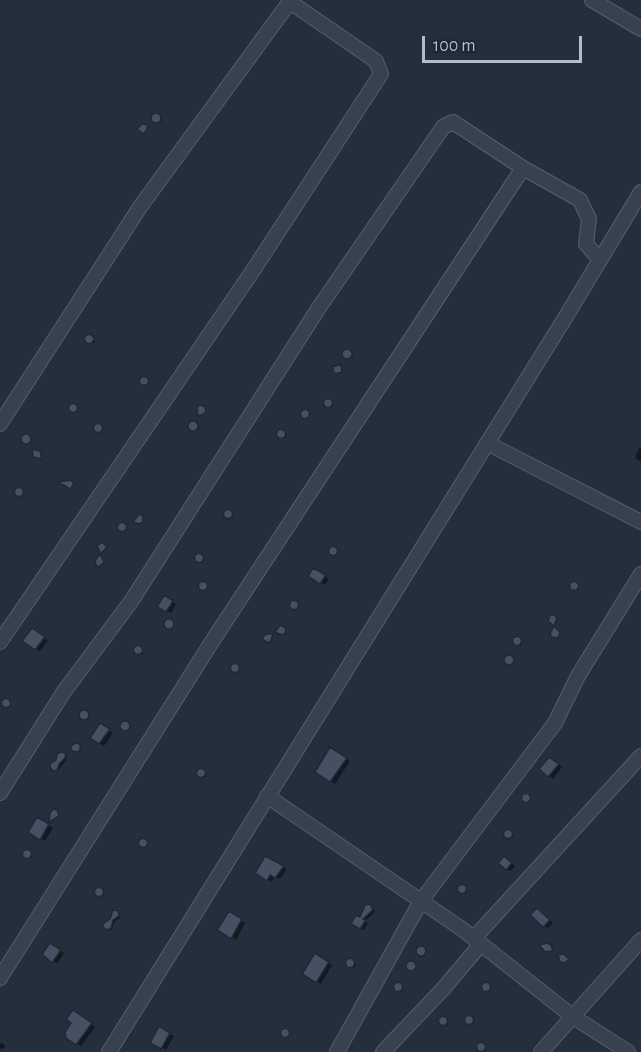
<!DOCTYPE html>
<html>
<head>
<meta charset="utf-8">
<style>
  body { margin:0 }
  #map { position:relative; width:641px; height:1052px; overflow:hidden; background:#242f3e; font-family:"Alegreya Sans",sans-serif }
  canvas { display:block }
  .scale { position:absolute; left:422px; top:36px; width:160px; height:27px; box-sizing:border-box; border:3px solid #b4bcc9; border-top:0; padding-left:8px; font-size:18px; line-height:21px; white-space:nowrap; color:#b4bcc9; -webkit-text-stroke:4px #1d2633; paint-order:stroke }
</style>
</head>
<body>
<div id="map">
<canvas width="641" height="1052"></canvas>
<div class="scale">100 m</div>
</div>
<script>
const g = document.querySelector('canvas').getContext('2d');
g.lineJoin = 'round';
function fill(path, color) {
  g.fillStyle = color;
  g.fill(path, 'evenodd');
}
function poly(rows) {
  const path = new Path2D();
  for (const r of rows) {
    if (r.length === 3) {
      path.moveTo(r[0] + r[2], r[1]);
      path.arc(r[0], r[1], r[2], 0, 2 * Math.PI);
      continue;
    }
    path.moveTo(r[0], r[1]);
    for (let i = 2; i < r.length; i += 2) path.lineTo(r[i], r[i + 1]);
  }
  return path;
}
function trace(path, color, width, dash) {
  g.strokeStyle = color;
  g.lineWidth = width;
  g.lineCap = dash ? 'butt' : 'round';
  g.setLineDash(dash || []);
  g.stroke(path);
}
fill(poly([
  [156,115,162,119,161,122,154,120],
  [91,337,95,341,94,343,86,341],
  [349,351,353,357,347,359,345,353],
  [145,378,149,382,146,385,141,380],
  [329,400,334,404,330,407,326,403],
  [74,409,3.5],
  [306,411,310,416,307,418,302,413],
  [196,422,199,429,195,431,190,426],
  [99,425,103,431,100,433,95,428],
  [283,435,3.5],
  [24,437,31,438,31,443,24,441],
  [639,448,641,449,641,462,635,458],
  [20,489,24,494,21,496,16,491],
  [229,511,233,517,230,519,225,513],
  [123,528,3.5],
  [334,549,338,554,335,556,330,553],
  [201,555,204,561,201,563,196,558],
  [313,570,329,579,325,585,310,576],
  [575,586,3.5],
  [201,584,208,586,207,590,201,588],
  [165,597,176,604,171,613,159,606],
  [295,606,3.5],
  [168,621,174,625,173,628,166,626],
  [37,632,48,641,40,651,36,649],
  [518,642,4],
  [140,647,143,653,140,655,135,651],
  [510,660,4],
  [236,669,3.5],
  [8,700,11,706,4,706,4,701],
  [82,713,88,714,90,718,83,718],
  [124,723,131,727,128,730,121,727],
  [101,725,113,733,104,746,92,738],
  [331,749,350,761,335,784,317,771],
  [59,755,67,755,66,761,57,771,55,770],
  [554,761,562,767,553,779,541,769],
  [202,770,206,776,203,778,198,773],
  [525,796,531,799,529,803,523,800],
  [37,819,53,828,45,841,30,832],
  [510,835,3.5],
  [144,840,148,846,145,848,140,844],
  [30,851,33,857,31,858,24,855,25,853],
  [266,858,287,869,280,879,275,876,272,882,257,873],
  [509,861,515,866,511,871,506,869],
  [462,886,467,889,466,893,460,891,460,887],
  [100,889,105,894,103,896,97,894,96,892],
  [372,907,375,912,365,921,368,923,364,930,353,924],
  [537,909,553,923,548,928,544,926],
  [117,912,120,918,115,921,112,929,110,930,105,926],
  [229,913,245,923,236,940,219,929],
  [50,945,64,953,57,964,53,961],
  [419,949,426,950,426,954,419,954],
  [315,955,332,965,321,984,304,974],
  [349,961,356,963,355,967,348,966],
  [414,962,415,969,411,970,408,964],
  [486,984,491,989,490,991,485,990,483,988],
  [400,988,3.5],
  [78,1014,95,1027,81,1046,68,1037],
  [468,1017,474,1021,474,1024,466,1020],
  [444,1018,449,1022,447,1025,441,1023,440,1020],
  [160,1028,174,1036,166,1050,152,1042],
  [286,1030,290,1034,286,1037,282,1034],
  [0,1043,4,1044,5,1048,0,1049],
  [482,1044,486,1050,483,1052,478,1048]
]), '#0007');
const building = poly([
  [156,118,5],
  [142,124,148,125,146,131,143,134,137,129,142,124],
  [89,339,4.5],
  [347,354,5],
  [341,364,342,372,335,374,333,370,333,367,341,364],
  [144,381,4.5],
  [328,403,4.5],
  [73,408,4.5],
  [199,405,204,406,206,410,204,414,198,416,197,408,199,405],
  [305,414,4.5],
  [193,426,5],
  [98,428,4.5],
  [281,434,4.5],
  [26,439,5],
  [32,449,40,451,42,459,33,457,32,449],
  [71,480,74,484,70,489,58,482,71,480],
  [19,492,4.5],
  [228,514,4.5],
  [139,514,143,516,143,522,139,524,133,522,139,514],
  [122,527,4.5],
  [102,542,107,547,101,554,97,546,102,542],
  [333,551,4.5],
  [199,558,4.5],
  [100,554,104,562,99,567,96,565,95,561,100,554],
  [313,568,326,575,320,584,308,576,313,568],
  [203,586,4.5],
  [574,586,4.5],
  [164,595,173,601,166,612,157,607,164,595],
  [294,605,4.5],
  [550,615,554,615,557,618,554,626,548,621,550,615],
  [169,624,5],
  [280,625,286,628,285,633,282,635,275,632,280,625],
  [554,626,560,632,559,636,556,638,552,637,550,634,554,626],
  [32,628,45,637,35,650,22,641,32,628],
  [266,634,273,634,270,643,263,640,263,637,266,634],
  [517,641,4.5],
  [138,650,4.5],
  [509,660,5],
  [235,668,4.5],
  [6,703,4.5],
  [84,715,5],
  [125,726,5],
  [100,723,110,729,99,744,90,738,100,723],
  [76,743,80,744,80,751,75,752,70,750,72,745,76,743],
  [330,747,347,758,330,782,315,772,330,747],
  [61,752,66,753,65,758,60,763,57,770,53,771,50,767,50,764,56,760,57,754,61,752],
  [549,757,559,764,548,777,539,769,549,757],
  [201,773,4.5],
  [526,798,4.5],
  [53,809,57,810,59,816,49,822,50,813,53,809],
  [37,817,49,824,40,840,28,832,37,817],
  [508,834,4.5],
  [143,843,4.5],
  [27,854,4.5],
  [265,856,284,866,275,878,270,875,267,881,255,873,265,856],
  [504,856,512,863,506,870,498,863,504,856],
  [462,889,4.5],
  [99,892,4.5],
  [370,904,373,910,363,919,366,920,360,929,351,924,356,915,360,917,365,905,370,904],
  [537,908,550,920,543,927,530,915,537,908],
  [113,910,118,911,119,916,113,920,111,928,107,930,103,927,103,924,110,919,113,910],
  [229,911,242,919,231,939,217,930,229,911],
  [50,943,61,950,52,963,42,954,50,943],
  [547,943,551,945,553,951,545,952,539,945,547,943],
  [421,951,5],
  [315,953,329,962,316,983,302,974,315,953],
  [564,954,569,959,565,963,560,962,558,955,564,954],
  [350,963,4.5],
  [411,966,5],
  [486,987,4.5],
  [398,987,4.5],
  [73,1010,92,1023,76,1045,66,1038,65,1032,71,1023,66,1019,73,1010],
  [469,1020,4.5],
  [443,1021,4.5],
  [159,1026,170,1033,161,1049,150,1043,159,1026],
  [285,1033,4.5],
  [481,1047,4.5]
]);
fill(building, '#455162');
trace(building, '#1f2835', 1.5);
const minor = poly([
  [592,0,641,29],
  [0,424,140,207,291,0],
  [487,443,641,522],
  [0,642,252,272,381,74,376,61,290,2],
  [0,793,63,693,132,600,318,309,443,127,453,122,523,168,580,200,589,219,586,244,600,260],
  [267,796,462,929,572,1016,628,1052],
  [474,938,641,756],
  [0,978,213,640,523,168],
  [109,1052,565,318,641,192],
  [337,1052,421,901,555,723,578,676,641,574],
  [383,1052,443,989,481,944],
  [541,1052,641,940]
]);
trace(minor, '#565f6c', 16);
trace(minor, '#38414e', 14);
</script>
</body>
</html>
